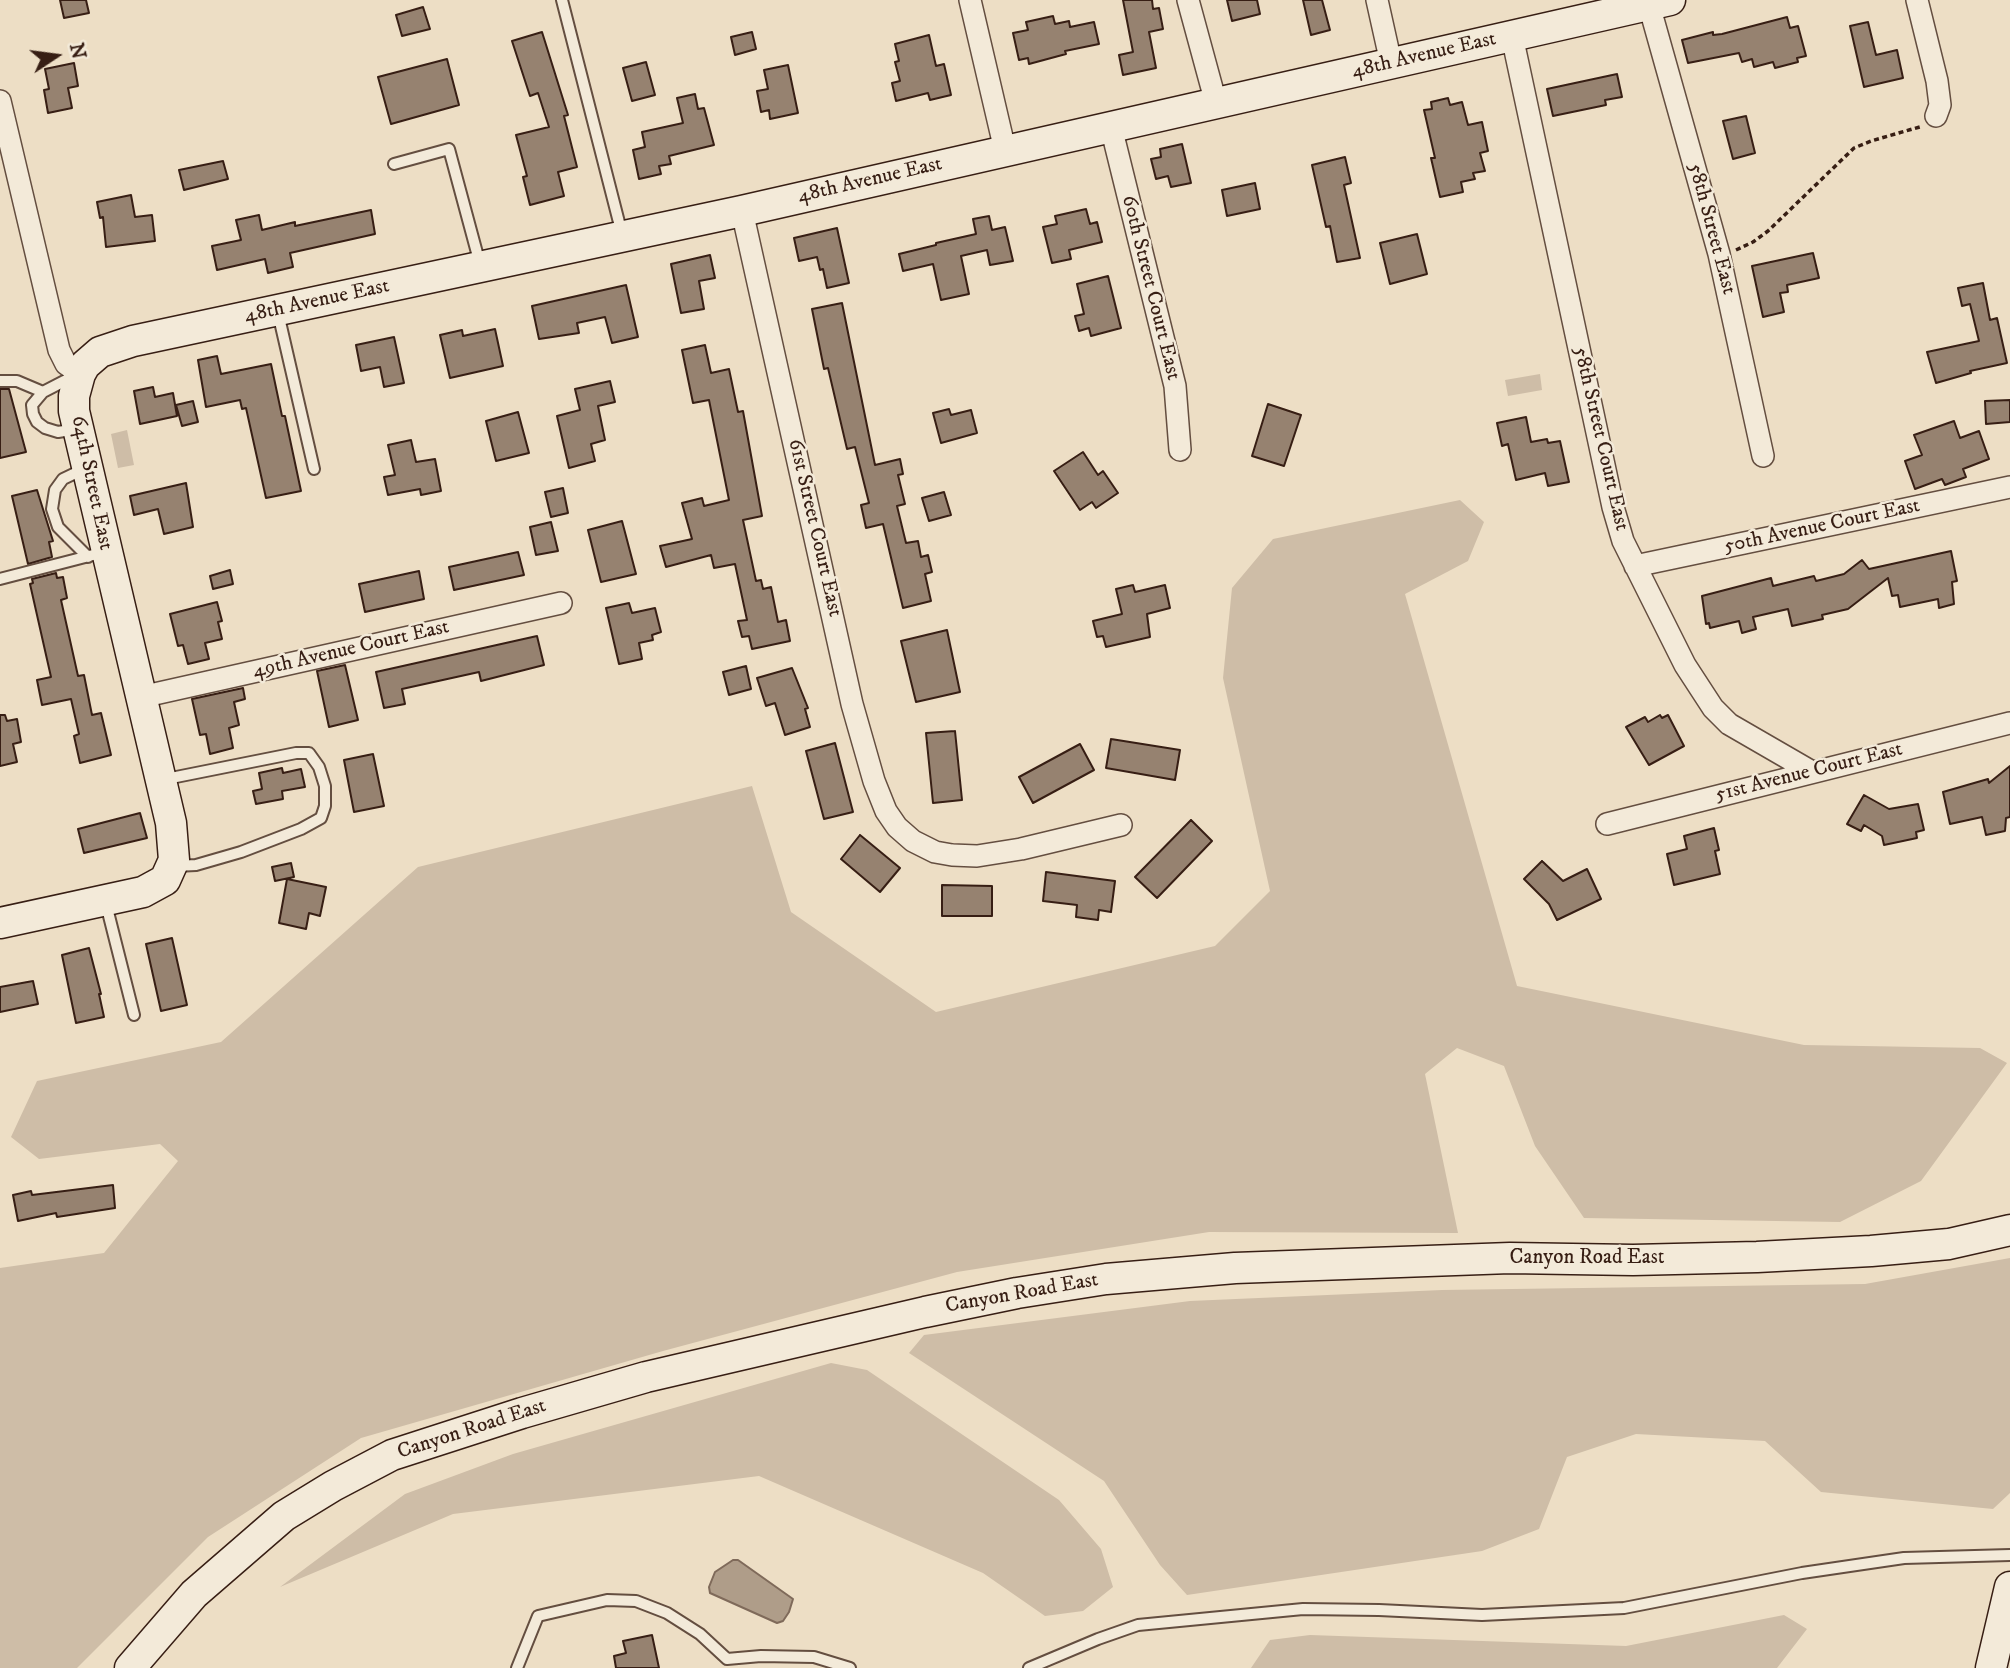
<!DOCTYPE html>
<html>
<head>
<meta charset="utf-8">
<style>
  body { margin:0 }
  #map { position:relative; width:2010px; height:1668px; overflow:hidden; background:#eddec5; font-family:"IM FELL DW Pica",serif }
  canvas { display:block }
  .north { position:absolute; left:21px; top:21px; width:70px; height:70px; -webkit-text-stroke:5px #f3ead9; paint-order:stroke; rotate:77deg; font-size:19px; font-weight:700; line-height:28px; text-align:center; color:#371e14 }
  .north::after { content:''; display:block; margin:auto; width:24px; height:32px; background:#371e14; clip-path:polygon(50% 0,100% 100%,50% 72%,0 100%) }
</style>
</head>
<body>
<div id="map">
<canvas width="2010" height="1668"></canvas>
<div class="north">N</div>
</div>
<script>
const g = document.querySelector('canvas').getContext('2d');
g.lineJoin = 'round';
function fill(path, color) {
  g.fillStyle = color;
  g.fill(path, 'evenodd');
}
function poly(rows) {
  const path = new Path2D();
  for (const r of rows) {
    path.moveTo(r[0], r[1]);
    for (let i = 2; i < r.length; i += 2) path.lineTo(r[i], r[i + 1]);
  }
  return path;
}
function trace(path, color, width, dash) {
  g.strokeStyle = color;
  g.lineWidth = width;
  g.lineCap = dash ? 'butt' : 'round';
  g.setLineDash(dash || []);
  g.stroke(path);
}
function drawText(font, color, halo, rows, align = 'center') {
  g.font = font + ' "IM FELL DW Pica",serif';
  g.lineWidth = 5;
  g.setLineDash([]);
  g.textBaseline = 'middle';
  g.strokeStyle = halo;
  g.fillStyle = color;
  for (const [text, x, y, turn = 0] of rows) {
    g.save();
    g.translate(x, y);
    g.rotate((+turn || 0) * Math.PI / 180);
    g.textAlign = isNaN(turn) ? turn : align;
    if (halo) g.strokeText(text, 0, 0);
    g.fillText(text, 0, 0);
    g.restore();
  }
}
fill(poly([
  [1540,374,1542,390,1508,396,1505,380],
  [127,430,134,465,118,468,111,434],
  [1460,500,1484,522,1468,561,1405,594,1517,986,1804,1045,1980,1048,2007,1063,1921,1181,1840,1222,1584,1218,1535,1146,1504,1066,1457,1048,1425,1074,1458,1233,1209,1232,957,1272,663,1351,361,1438,208,1537,77,1668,0,1668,0,1268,104,1253,178,1161,160,1144,39,1159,11,1137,37,1081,221,1042,418,867,752,786,791,912,936,1012,1215,946,1270,891,1223,678,1232,588,1273,539],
  [2010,1258,2010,1493,1993,1509,1821,1492,1765,1441,1636,1434,1567,1457,1539,1529,1482,1551,1187,1595,1160,1565,1104,1481,909,1353,924,1335,1190,1301,1442,1290,1865,1284],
  [831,1363,867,1370,1059,1500,1101,1549,1113,1587,1083,1611,1045,1616,983,1573,759,1476,453,1514,280,1587,405,1494,513,1454],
  [1784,1615,1807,1629,1777,1668,1251,1668,1270,1640,1310,1635,1626,1646]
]), '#cebda7');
const water = poly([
  [733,1560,738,1560,793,1599,789,1612,783,1621,777,1623,710,1593,709,1587,715,1572,733,1560]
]);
fill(water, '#af9d89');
trace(water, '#7f6a5a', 2);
const building = poly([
  [60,0,86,0,89,13,64,18,60,0],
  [1123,0,1152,0,1153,9,1159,8,1163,29,1149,32,1156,68,1123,75,1119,55,1133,52,1123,0],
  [1227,0,1257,0,1260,14,1232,21,1227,0],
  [1303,0,1322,0,1330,30,1311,35,1303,0],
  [423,7,430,29,402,36,396,15,423,7],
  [1053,16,1055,24,1069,21,1070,27,1094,22,1099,44,1065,51,1066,54,1029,64,1028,58,1019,60,1013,33,1028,30,1026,22,1053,16],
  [1787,17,1790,28,1798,26,1806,56,1797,58,1798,62,1775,68,1773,62,1754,67,1752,59,1742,62,1739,53,1688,63,1682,40,1713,32,1713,35,1722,34,1787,17],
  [1868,22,1876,55,1897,50,1903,78,1864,87,1850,26,1868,22],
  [542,32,568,115,564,116,577,167,558,172,564,196,530,205,523,177,527,176,516,135,549,127,538,93,530,96,512,41,542,32],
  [752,32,756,49,735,55,731,37,752,32],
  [929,35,936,66,944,64,951,95,930,100,928,93,896,101,892,83,900,81,895,62,899,61,895,44,929,35],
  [447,59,459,105,391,124,378,77,447,59],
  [646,62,655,95,632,101,623,68,646,62],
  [74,63,78,86,68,88,72,108,48,113,44,90,49,89,45,69,74,63],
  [788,65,798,113,770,119,769,110,761,112,757,91,768,89,764,70,788,65],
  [1617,74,1622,97,1605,100,1606,105,1553,116,1547,89,1617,74],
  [695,94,698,109,704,108,714,145,669,156,671,164,659,166,661,174,639,179,633,150,645,147,642,132,683,123,677,98,695,94],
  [1448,98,1450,105,1462,102,1468,125,1482,122,1488,151,1480,153,1485,171,1473,173,1475,179,1461,182,1463,192,1440,197,1431,158,1435,158,1424,110,1432,109,1431,102,1448,98],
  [1746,116,1755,153,1733,159,1723,121,1746,116],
  [1182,144,1191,183,1171,187,1168,176,1156,179,1151,159,1161,157,1160,149,1182,144],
  [1345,157,1351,183,1344,185,1360,258,1337,262,1330,226,1326,227,1312,165,1345,157],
  [223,161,228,179,184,190,179,170,223,161],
  [1255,183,1260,209,1227,216,1222,190,1255,183],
  [131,195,135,217,152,215,155,241,106,247,103,217,100,218,97,202,131,195],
  [1086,209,1090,224,1097,222,1102,242,1069,250,1071,259,1052,263,1043,227,1057,224,1055,216,1086,209],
  [371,210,375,234,290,253,293,267,268,273,265,259,217,270,212,246,241,240,236,220,259,215,262,230,295,222,295,226,371,210],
  [989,216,992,230,1005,227,1013,261,990,265,987,250,961,256,969,294,941,300,933,264,903,271,899,254,936,245,936,243,976,234,973,219,989,216],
  [837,228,849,283,827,288,823,269,820,270,817,257,799,261,794,238,837,228],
  [1417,234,1427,274,1390,284,1380,243,1417,234],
  [1813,253,1819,278,1787,285,1788,292,1780,293,1784,312,1763,317,1752,266,1813,253],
  [710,255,715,278,699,281,704,309,681,313,671,264,710,255],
  [1108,276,1121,328,1091,336,1089,328,1079,331,1075,316,1084,314,1077,284,1108,276],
  [1983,283,1990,320,1997,318,2007,363,1970,371,1971,373,1936,383,1927,352,1979,341,1970,304,1962,306,1958,288,1983,283],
  [626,285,638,337,612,343,605,317,577,323,579,333,539,339,532,306,626,285],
  [842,303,875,465,900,459,903,474,898,475,905,504,897,506,906,543,918,541,921,557,928,555,932,572,925,574,931,601,903,608,883,524,866,528,861,505,869,503,855,447,847,449,828,368,824,369,812,309,842,303],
  [495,329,503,366,450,378,440,335,462,330,463,336,495,329],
  [394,337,404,383,384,387,380,367,361,371,356,345,394,337],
  [705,345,711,373,729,369,738,412,743,411,762,516,743,520,756,581,761,580,763,589,771,587,778,622,786,620,790,641,752,649,749,636,742,637,738,621,747,620,735,564,714,568,711,555,666,567,660,546,692,539,682,503,702,498,704,506,729,500,709,400,693,403,682,350,705,345],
  [217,356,221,374,271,364,282,416,285,416,301,491,266,498,246,408,242,409,240,400,206,407,198,360,217,356],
  [610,381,615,402,598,406,605,440,591,444,595,461,569,468,557,416,580,410,575,389,610,381],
  [153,387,155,397,173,393,177,416,140,424,134,391,153,387],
  [0,389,9,389,26,452,0,458,0,389],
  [2010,400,2010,422,1986,424,1985,401,2010,400],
  [193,401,198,422,182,426,176,405,193,401],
  [1268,404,1301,415,1284,466,1252,456,1268,404],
  [949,409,951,415,971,410,977,433,941,443,933,413,949,409],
  [518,412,529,453,496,461,486,421,518,412],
  [1526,417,1531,442,1547,439,1548,443,1560,441,1569,482,1548,486,1545,473,1516,480,1508,444,1502,446,1497,423,1526,417],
  [1954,421,1960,438,1979,431,1989,459,1963,469,1966,477,1945,485,1942,479,1915,489,1905,461,1922,455,1914,435,1954,421],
  [411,440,416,462,435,459,441,491,421,495,420,489,388,495,384,477,395,475,388,445,411,440],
  [1083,452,1098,475,1103,471,1118,493,1096,508,1092,502,1080,510,1054,471,1083,452],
  [186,483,193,527,164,534,158,509,134,515,130,496,186,483],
  [563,488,568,513,551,517,545,492,563,488],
  [37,490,53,541,49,542,52,557,28,564,12,496,37,490],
  [944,492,951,515,929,521,922,498,944,492],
  [622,521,636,574,601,582,588,530,622,521],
  [551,522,558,551,536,555,530,527,551,522],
  [1951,551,1957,581,1952,582,1954,604,1939,608,1938,599,1900,607,1898,595,1892,596,1888,578,1848,609,1822,615,1823,619,1792,626,1788,609,1753,617,1756,629,1742,633,1739,621,1710,628,1709,623,1706,624,1702,596,1771,578,1773,586,1814,576,1816,581,1844,574,1862,560,1869,569,1951,551],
  [518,552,524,575,454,590,449,567,518,552],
  [230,570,233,584,213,589,210,576,230,570],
  [419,571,424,599,365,612,359,584,419,571],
  [56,573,57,578,63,577,67,598,61,600,78,676,84,675,92,715,101,713,111,755,80,763,74,736,79,734,71,699,42,705,37,680,51,677,30,584,33,583,32,579,56,573],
  [1133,585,1135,592,1165,585,1170,608,1147,614,1150,637,1106,647,1103,636,1097,637,1093,621,1122,614,1116,589,1133,585],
  [217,602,222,621,218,622,222,639,205,643,209,659,188,664,183,645,178,646,170,614,217,602],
  [629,603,632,613,655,608,661,632,652,635,653,640,639,643,642,659,619,664,606,608,629,603],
  [947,630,960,692,916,702,901,641,947,630],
  [537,636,544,665,481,681,479,672,402,689,405,704,384,708,376,672,537,636],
  [345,665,358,720,329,727,317,671,345,665],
  [746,666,751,689,729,695,723,672,746,666],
  [792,668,808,708,805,709,810,727,785,735,775,703,766,706,757,678,792,668],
  [243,688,245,699,234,702,239,725,229,728,233,748,210,754,206,734,200,735,192,699,243,688],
  [0,715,5,715,7,721,17,719,21,742,13,744,17,762,0,766,0,715],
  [1660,715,1662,718,1668,715,1684,746,1649,765,1626,727,1645,717,1648,722,1660,715],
  [955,731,962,800,933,803,926,733,955,731],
  [1111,739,1180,750,1175,780,1106,768,1111,739],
  [835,743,853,812,824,819,806,751,835,743],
  [1080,744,1094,770,1033,803,1019,777,1080,744],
  [373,754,384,806,354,812,344,760,373,754],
  [2010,766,2010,817,2006,818,2005,831,1986,835,1982,817,1950,824,1943,792,1988,779,1989,783,2010,766],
  [282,768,283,773,301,769,305,787,282,791,283,799,256,804,253,791,262,789,259,773,282,768],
  [1864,795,1889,809,1918,804,1924,830,1916,832,1917,838,1884,845,1882,836,1864,825,1861,831,1847,824,1864,795],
  [140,813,147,838,84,853,78,829,140,813],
  [1191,820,1212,841,1157,898,1135,877,1191,820],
  [1714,828,1719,850,1715,851,1720,874,1674,885,1667,854,1687,849,1684,836,1714,828],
  [860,835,900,868,880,892,841,859,860,835],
  [1542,861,1563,881,1587,869,1601,899,1557,920,1549,904,1524,879,1542,861],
  [291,863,294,877,275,881,272,867,291,863],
  [1046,872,1115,881,1111,912,1099,910,1098,920,1076,917,1077,905,1043,901,1046,872],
  [287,879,326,887,320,916,309,913,306,929,279,923,287,879],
  [942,885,992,886,992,916,942,916,942,885],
  [172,938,187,1005,161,1011,146,944,172,938],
  [89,948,101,994,99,994,104,1017,76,1023,62,955,89,948],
  [33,981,38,1004,0,1012,0,987,33,981],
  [113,1185,115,1208,57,1217,56,1213,18,1221,13,1195,31,1191,32,1195,113,1185],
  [652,1635,659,1668,616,1668,614,1656,626,1653,623,1641,652,1635]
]);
fill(building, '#968270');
trace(building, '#371e14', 2);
const lane = poly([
  [562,0,622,234],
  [394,164,449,149,480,264],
  [278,313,314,469],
  [74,376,43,392,32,405,33,414,37,422,45,428,58,432,77,429],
  [0,381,17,381,43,392],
  [86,468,63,479,55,490,52,509,58,527,88,557],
  [0,579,93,555],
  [161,780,296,753,309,753,319,767,325,786,325,806,321,818,301,829,241,852,196,865,175,866],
  [106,904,134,1015],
  [517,1668,538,1616,607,1600,636,1601,667,1613,700,1634,727,1659,761,1656,814,1657,850,1668],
  [1029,1668,1098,1639,1138,1625,1303,1609,1379,1610,1482,1615,1624,1608,1802,1573,1904,1558,2010,1555]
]);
const street = poly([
  [970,0,1005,150],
  [1188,0,1216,103],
  [1377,0,1391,63],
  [1917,0,1937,81,1940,105,1936,116],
  [1649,5,1719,254,1763,456],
  [1512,36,1613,507,1623,541,1685,665,1713,708,1729,724,1812,772],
  [0,101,59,350,66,364,80,374],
  [1111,127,1175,386,1180,450],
  [742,211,852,704,874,781,886,811,897,827,913,841,935,852,952,855,977,856,1021,849,1121,825],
  [1635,566,2010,487],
  [141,697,561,603],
  [1607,824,2010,723]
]);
const secondary = poly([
  [0,923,143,892,165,880,174,860,171,823,74,411,74,396,80,374,85,365,100,352,133,341,742,211,1670,0],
  [130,1668,194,1594,284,1516,333,1486,392,1455,522,1413,646,1377,925,1312,1017,1293,1106,1279,1235,1268,1510,1258,1633,1260,1757,1257,1871,1251,1949,1244,2010,1230],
  [1991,1668,2010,1587]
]);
trace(lane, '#644e40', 14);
trace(street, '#644e40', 24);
trace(secondary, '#371e14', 33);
trace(poly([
  [1736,250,1753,242,1768,231,1854,148,1871,141,1923,126]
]), '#371e14', 3.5, [5, 3.5]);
trace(lane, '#f3ead9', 10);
trace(street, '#f3ead9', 21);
trace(secondary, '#f3ead9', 30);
drawText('21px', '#371e14', '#f3ead9', [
  ["48th Avenue East",1424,56,-13],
  ["48th Avenue East",870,181,-13],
  ["58th Street East",1711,229,75],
  ["60th Street Court East",1150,288,76],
  ["48th Avenue East",317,302,-12],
  ["58th Street Court East",1600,439,77],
  ["64th Street East",91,483,78],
  ["50th Avenue Court East",1822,527,-12],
  ["61st Street Court East",814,528,77],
  ["49th Avenue Court East",351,650,-13],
  ["51st Avenue Court East",1809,773,-14],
  ["Canyon Road East",1587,1259],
  ["Canyon Road East",1022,1294,-10],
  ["Canyon Road East",472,1430,-18]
]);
</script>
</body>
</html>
